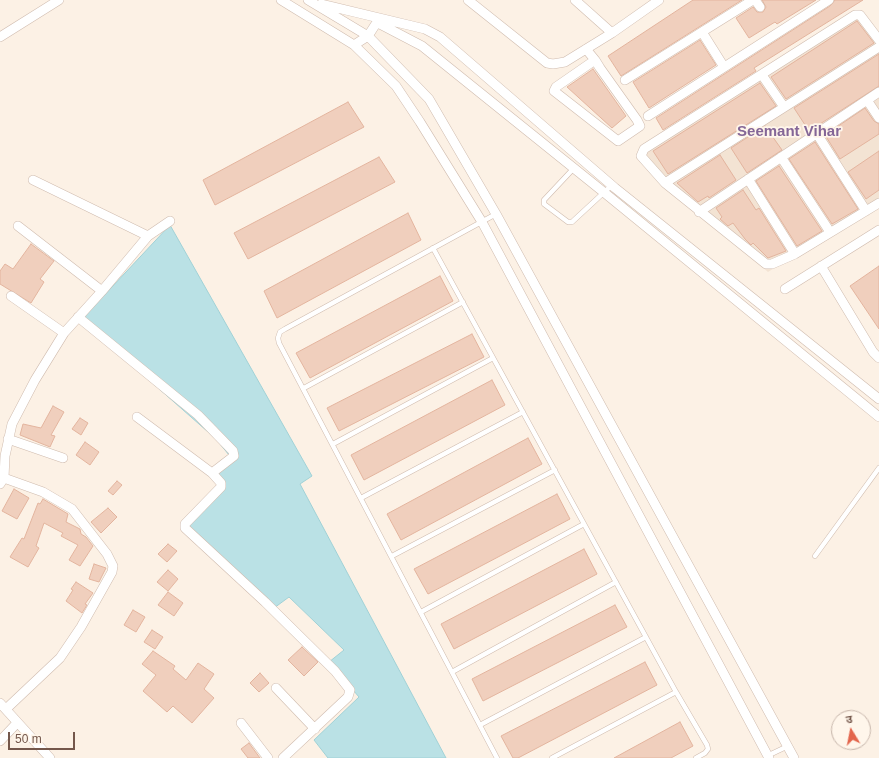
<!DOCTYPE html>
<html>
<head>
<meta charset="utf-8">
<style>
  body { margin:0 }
  #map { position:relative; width:879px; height:758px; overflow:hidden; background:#fcf1e5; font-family:Helvetica,"Noto Sans Devanagari",sans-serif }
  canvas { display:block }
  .north { position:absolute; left:831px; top:710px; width:40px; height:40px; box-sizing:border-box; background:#fff6eb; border:1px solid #c7b6ab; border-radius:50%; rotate:350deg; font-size:11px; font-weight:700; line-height:16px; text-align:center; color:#74574b }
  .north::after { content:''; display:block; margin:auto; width:14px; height:18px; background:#e3664d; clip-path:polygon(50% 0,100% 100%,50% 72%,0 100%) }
  .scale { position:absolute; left:8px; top:732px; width:67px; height:18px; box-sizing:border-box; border:2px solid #74574b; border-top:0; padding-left:5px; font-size:12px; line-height:14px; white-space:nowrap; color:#74574b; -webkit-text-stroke:3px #fff6eb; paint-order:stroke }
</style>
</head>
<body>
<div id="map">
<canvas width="879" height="758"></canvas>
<div class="north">उ</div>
<div class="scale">50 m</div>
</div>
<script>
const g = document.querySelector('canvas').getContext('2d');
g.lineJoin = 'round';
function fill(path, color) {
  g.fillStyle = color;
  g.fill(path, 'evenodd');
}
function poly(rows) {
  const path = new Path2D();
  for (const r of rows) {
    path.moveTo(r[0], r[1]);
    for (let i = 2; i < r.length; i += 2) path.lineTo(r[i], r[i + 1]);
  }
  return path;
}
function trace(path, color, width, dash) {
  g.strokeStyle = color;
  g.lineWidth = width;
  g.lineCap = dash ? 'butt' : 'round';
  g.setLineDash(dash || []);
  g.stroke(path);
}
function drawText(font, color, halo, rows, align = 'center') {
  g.font = font + ' Helvetica,sans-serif';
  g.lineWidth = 3.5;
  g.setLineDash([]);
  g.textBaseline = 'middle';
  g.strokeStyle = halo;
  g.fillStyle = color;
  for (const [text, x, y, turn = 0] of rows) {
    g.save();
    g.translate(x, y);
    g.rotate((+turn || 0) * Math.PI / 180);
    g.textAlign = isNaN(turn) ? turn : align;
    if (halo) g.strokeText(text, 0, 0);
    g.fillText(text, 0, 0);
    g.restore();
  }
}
fill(poly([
  [861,10,879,38,879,202,768,272,636,157]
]), '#f3e3d3');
const water = poly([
  [170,225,312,476,300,484,446,758,328,758,314,740,359,697,329,662,344,650,289,597,274,608,180,527,225,481,211,471,229,455,216,439,81,320,170,225]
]);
fill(water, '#bae1e5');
trace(water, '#a0d1d6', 1);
const building = poly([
  [693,0,742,0,621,76,608,56,693,0],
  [762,0,816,0,777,24,775,22,749,38,736,18,753,7,757,12,763,12,766,7,762,0],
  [835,0,863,0,754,68,756,71,663,130,656,118,830,6,835,0],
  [857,21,874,43,786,99,771,77,857,21],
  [700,40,716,65,649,108,633,82,700,40],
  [879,54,879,86,809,131,794,108,879,54],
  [593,69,626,116,612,128,567,87,593,69],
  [760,83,776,106,668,174,653,151,760,83],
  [348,102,364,127,215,205,203,180,348,102],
  [865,108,874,121,879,124,879,134,840,159,825,135,865,108],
  [765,126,782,150,747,173,731,148,765,126],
  [815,142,858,209,832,224,789,159,815,142],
  [879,151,879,190,866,199,848,172,879,151],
  [720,155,736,180,709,198,708,196,698,202,677,183,720,155],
  [379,157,395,182,248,259,234,233,379,157],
  [779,166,822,231,797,246,756,181,779,166],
  [743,190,756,210,759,208,786,251,768,258,753,243,751,245,745,239,733,223,728,226,720,219,722,217,716,208,743,190],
  [408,213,421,240,277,318,264,291,408,213],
  [31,244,54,261,40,279,44,282,31,303,0,284,0,271,5,264,13,269,31,244],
  [879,266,879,329,850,286,879,266],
  [440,276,453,301,310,378,296,353,440,276],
  [472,334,484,357,339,431,327,408,472,334],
  [492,380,505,405,364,480,351,455,492,380],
  [53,406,64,412,51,435,55,436,50,447,20,435,23,424,41,428,53,406],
  [80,418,88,423,81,435,72,429,80,418],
  [528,438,542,464,401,540,387,514,528,438],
  [85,442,99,452,90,465,76,455,85,442],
  [117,481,122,485,113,495,108,491,117,481],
  [14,489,29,498,17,519,2,511,14,489],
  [557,494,570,519,428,594,414,569,557,494],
  [43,499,68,514,66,522,80,529,81,534,86,537,93,546,80,566,69,560,78,545,61,536,63,533,44,523,36,546,39,548,28,567,10,557,22,538,24,539,38,503,40,504,43,499],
  [108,508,117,517,101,533,91,522,108,508],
  [168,544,177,551,167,562,158,554,168,544],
  [584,549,597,574,454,649,441,624,584,549],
  [94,564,106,568,99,582,89,579,94,564],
  [168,570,178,579,168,591,157,582,168,570],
  [76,582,93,593,85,604,87,605,82,613,66,601,73,590,71,589,76,582],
  [168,592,183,603,174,616,158,605,168,592],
  [615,605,627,627,483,701,472,679,615,605],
  [133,610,145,617,136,632,124,625,133,610],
  [152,630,163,637,155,649,144,642,152,630],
  [302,647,318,662,304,676,288,660,302,647],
  [153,651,175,666,173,669,186,680,198,663,214,674,204,689,214,698,192,723,173,706,167,712,143,691,156,675,142,664,153,651],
  [645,662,657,685,518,758,513,758,501,736,645,662],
  [260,673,269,683,259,692,250,683,260,673],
  [680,722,693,746,671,758,614,758,680,722],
  [249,743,260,758,248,758,241,749,249,743]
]);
fill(building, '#f0cfbd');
trace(building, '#e3b49e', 1);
const service = poly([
  [574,168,544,200,544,204,568,222,572,222,612,185],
  [496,214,285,329,280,332,278,338,279,343,497,758],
  [433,248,676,692,707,745,708,749,705,753,696,758],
  [304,388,463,302],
  [333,444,493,358],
  [361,498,523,412],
  [392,556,555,470],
  [815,556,879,468],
  [421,612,584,524],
  [452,672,616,582],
  [480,725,646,637],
  [767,756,788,746],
  [552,758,676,692]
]);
const minor = poly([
  [281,0,354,45,396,86,420,122,482,222,769,758],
  [308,0,368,36,429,99,496,214,794,758],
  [468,0,547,63,553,64,565,62,612,33,659,0],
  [575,0,612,33],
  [755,0,760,7],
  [321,4,425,29,440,37,615,188,879,399],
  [378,23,422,46,606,194,879,417],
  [702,32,724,67],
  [0,37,59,0],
  [879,40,860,15,855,15,644,149,641,156,665,183,766,264,772,264,795,254,879,203],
  [354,45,368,36,379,19],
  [586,49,595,60,600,68,637,120,640,126,618,141,554,91,556,87,595,60],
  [762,75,784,107],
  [625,80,753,0],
  [867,100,879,118],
  [648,116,829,0],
  [817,134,866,211],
  [781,157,830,232],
  [748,179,795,254],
  [33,180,148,236],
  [665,183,879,47],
  [699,212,879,92],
  [18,226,102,291],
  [821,266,873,352,879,358],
  [785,289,879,230],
  [11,296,64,333],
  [78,317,198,415,233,451,234,456,212,473],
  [137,417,212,473,221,483,221,487,185,524,185,528,265,602,335,671,350,690,348,697,283,758],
  [8,439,63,458],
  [4,478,43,492,72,509,107,554,113,566,112,572,81,627,60,658,6,709],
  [0,484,4,478,5,456,12,424,35,380,64,333,102,291,148,236,170,221],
  [276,688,315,729],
  [0,703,50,758],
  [241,723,268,758],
  [0,741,17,723]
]);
trace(service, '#cfbbae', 5.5);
trace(minor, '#cfbbae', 10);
trace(service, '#fff', 4.5);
trace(minor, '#fff', 9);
drawText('bold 15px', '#846697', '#fff6eb', [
  ["Seemant Vihar",789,132]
]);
</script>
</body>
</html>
